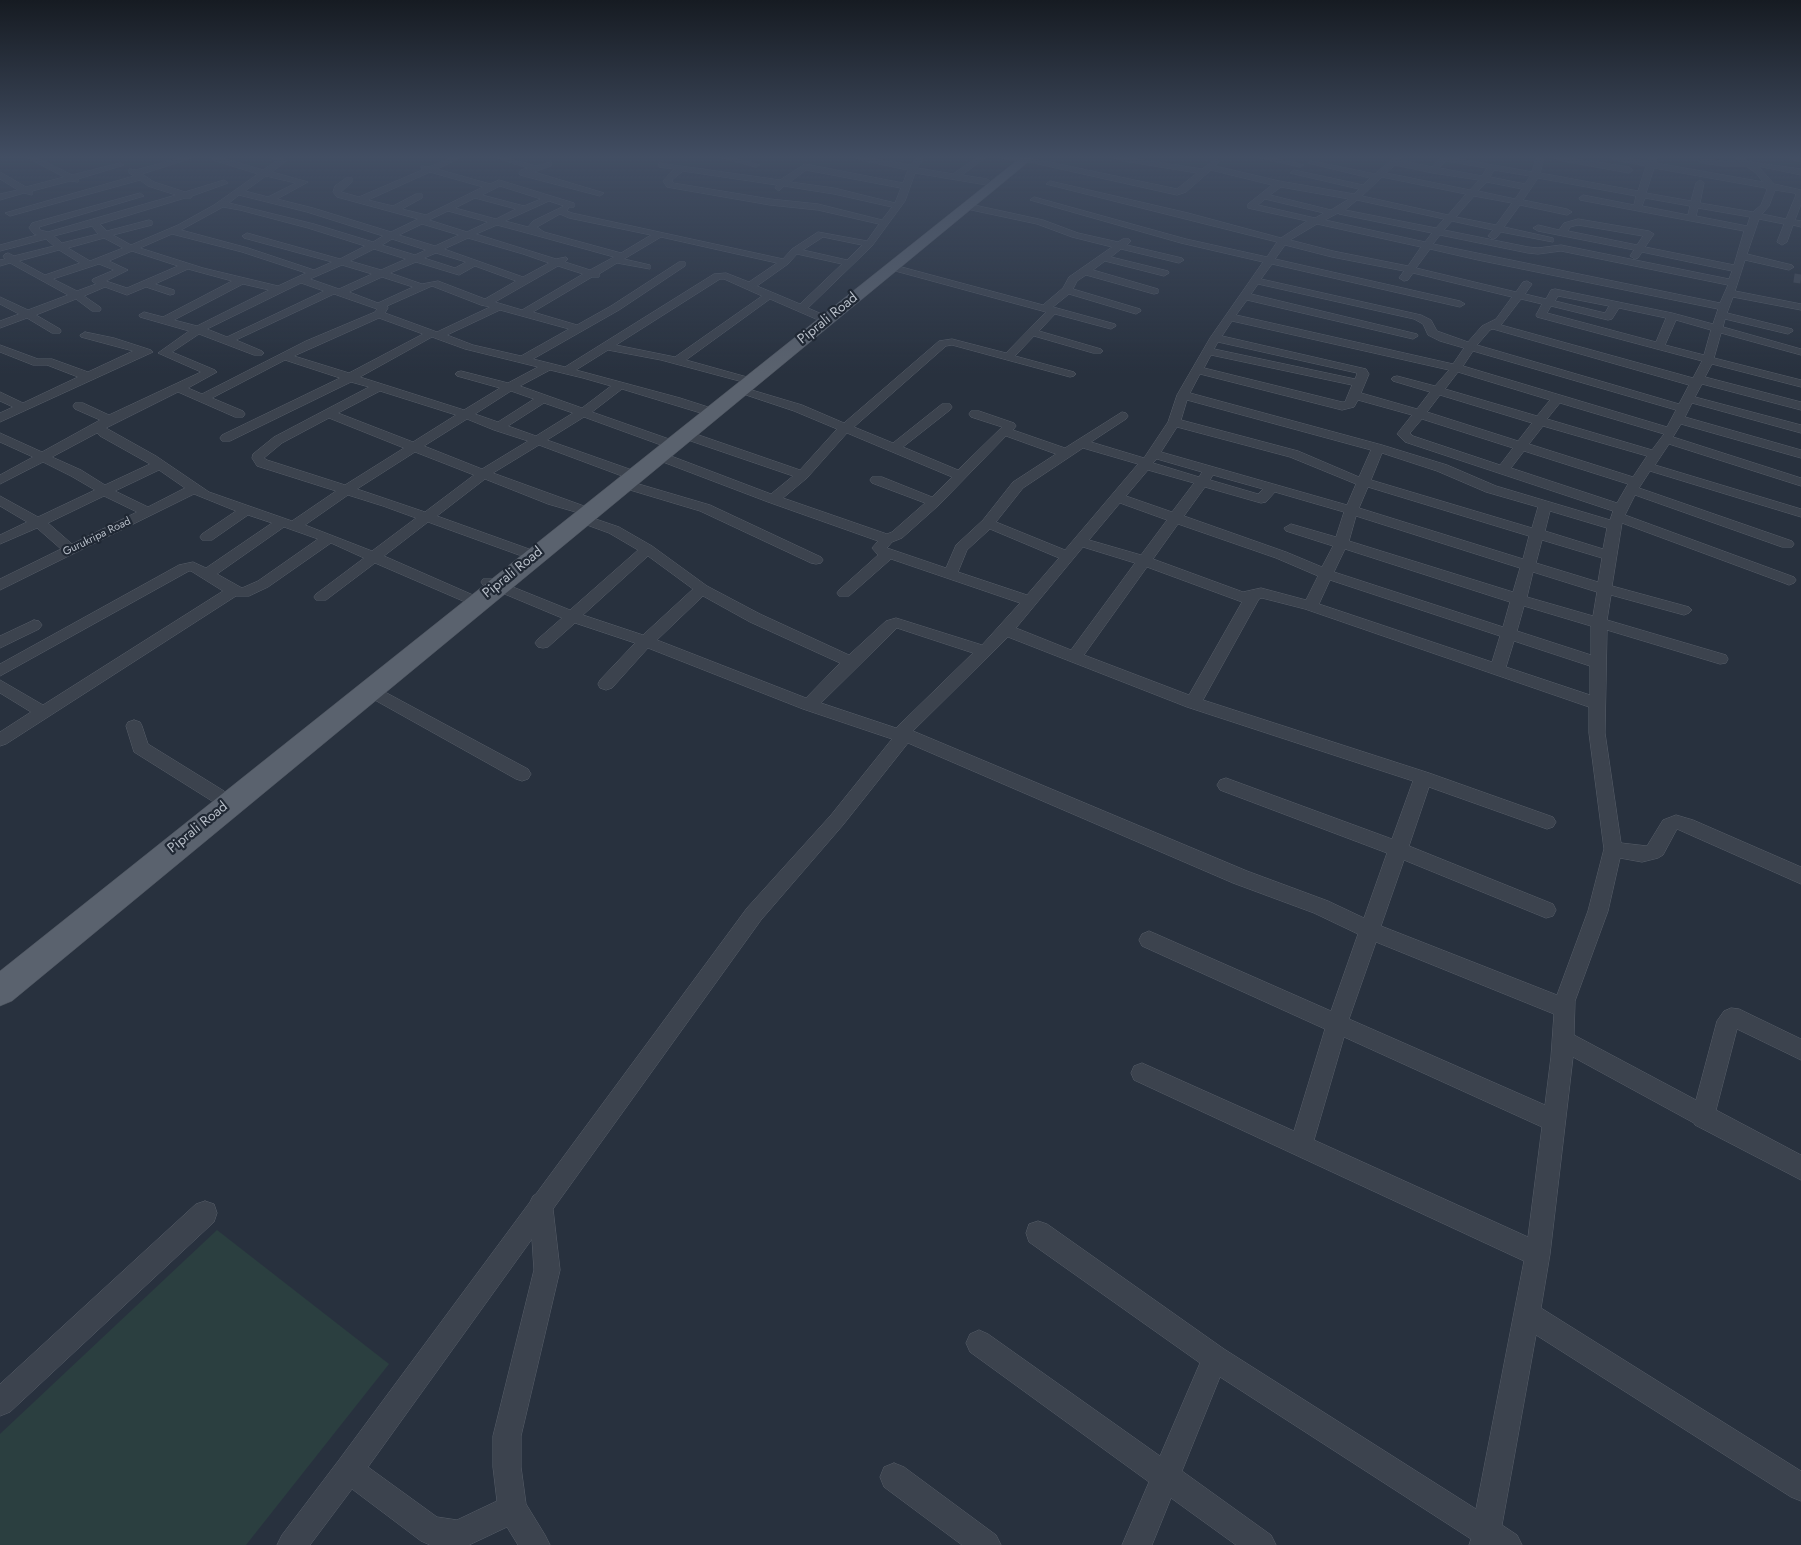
<!DOCTYPE html>
<html>
<head>
<meta charset="utf-8">
<style>
  body { margin:0 }
  canvas { display:block; background:#28313e }
</style>
</head>
<body>
<canvas width="1801" height="1545"></canvas>
<script>
const g = document.querySelector('canvas').getContext('2d');
g.lineJoin = 'round';
function fill(path, color) {
  g.fillStyle = color;
  g.fill(path, 'evenodd');
}
function poly(rows) {
  const path = new Path2D();
  for (const r of rows) {
    path.moveTo(r[0], r[1]);
    for (let i = 2; i < r.length; i += 2) path.lineTo(r[i], r[i + 1]);
  }
  return path;
}
function trace(path, color, width, dash) {
  g.strokeStyle = color;
  g.lineWidth = width;
  g.lineCap = dash ? 'butt' : 'round';
  g.setLineDash(dash || []);
  g.stroke(path);
}
function drawText(font, color, halo, rows, align = 'center') {
  g.font = font + ' Jost,sans-serif';
  g.lineWidth = 4.5;
  g.setLineDash([]);
  g.textBaseline = 'middle';
  g.strokeStyle = halo;
  g.fillStyle = color;
  for (const [text, x, y, turn = 0] of rows) {
    g.save();
    g.translate(x, y);
    g.rotate((+turn || 0) * Math.PI / 180);
    g.textAlign = isNaN(turn) ? turn : align;
    if (halo) g.strokeText(text, 0, 0);
    g.fillText(text, 0, 0);
    g.restore();
  }
}
fill(poly([
  [217,1230,389,1364,246,1545,0,1545,0,1434]
]), '#2b3f40');
trace(poly([
  [1794,278,1801,279]
]), '#3e4653', 9, [9, 4.5]);
const street = poly([
  [28,158,38,158,72,175,120,163,124,165,78,179,78,182,70,181,32,191,32,195,24,193,0,200,0,194,18,190,0,179,0,172,26,187,64,177,28,158],
  [180,158,192,158,142,174,154,182,185,192,224,180,228,183,192,196,191,198,185,198,100,224,107,231,149,220,152,221,152,225,113,235,131,245,178,225,214,205,258,174,213,160,212,158,223,158,263,170,276,161,272,158,282,158,286,161,272,172,308,182,277,199,313,208,391,232,418,219,337,197,333,192,335,186,346,178,352,178,352,182,341,192,359,197,422,170,421,166,429,167,450,158,460,158,437,169,490,184,499,180,574,203,574,207,569,207,567,211,572,213,783,259,792,249,818,232,867,241,879,224,818,210,770,205,667,187,663,181,674,169,659,167,659,163,780,180,805,164,903,183,908,170,860,160,856,158,871,158,911,165,916,158,924,158,917,168,953,174,976,158,985,158,962,175,987,179,991,182,987,185,915,173,905,201,872,246,808,308,824,315,825,317,824,319,816,319,770,299,686,360,747,377,749,379,747,381,743,382,661,360,608,350,576,370,680,398,708,407,710,410,704,414,622,389,592,412,669,439,671,442,669,445,661,445,584,417,547,440,632,470,633,473,632,476,622,476,539,445,493,473,584,506,586,509,584,512,579,513,548,504,485,479,437,516,529,549,531,552,529,555,519,555,428,522,384,556,473,595,475,598,473,601,463,601,375,563,326,600,316,600,314,597,316,594,364,558,331,543,268,587,249,596,236,596,6,744,0,746,0,732,31,712,0,693,0,680,43,705,223,591,191,571,189,571,0,676,0,664,179,565,193,562,206,568,272,523,248,515,212,540,202,540,200,537,202,534,236,511,194,494,0,590,0,579,61,549,37,528,0,544,0,535,27,522,0,506,0,496,38,517,95,490,71,476,43,462,0,484,0,475,33,457,0,442,0,433,42,452,100,420,75,409,73,406,75,403,83,403,109,415,201,372,158,353,189,331,140,317,139,315,144,312,163,317,232,281,188,269,155,284,174,290,174,294,170,295,146,287,127,295,105,287,84,296,100,307,101,309,100,311,92,311,76,299,36,315,60,329,61,331,60,333,52,333,27,318,0,328,0,321,19,314,0,304,0,297,28,310,68,295,10,263,0,266,0,260,5,259,3,256,5,254,8,253,14,256,54,246,46,239,0,251,0,245,37,235,34,234,29,228,32,223,140,193,144,196,39,227,40,230,48,232,176,195,148,186,140,180,10,216,5,213,134,176,129,173,129,169,136,170,180,158],
  [806,170,901,188,895,203,834,188,790,182,806,170],
  [683,171,777,185,775,188,779,191,784,186,834,194,892,207,882,220,818,204,770,199,673,183,672,180,683,171],
  [430,172,483,187,426,215,402,209,422,198,422,194,416,194,393,206,368,200,430,172],
  [266,176,296,183,268,197,245,191,266,176],
  [500,186,541,199,524,206,482,195,500,186],
  [239,195,307,212,383,236,373,242,314,224,229,203,239,195],
  [475,198,516,209,496,219,455,208,475,198],
  [549,201,564,206,533,221,528,227,505,221,549,201],
  [223,207,240,210,308,228,365,246,340,259,247,233,242,236,244,238,332,262,314,270,248,248,181,230,223,207],
  [448,211,488,222,467,232,429,220,448,211],
  [560,214,569,218,651,235,621,253,544,232,537,227,560,214],
  [422,224,459,235,435,246,399,235,422,224],
  [497,225,538,236,614,257,590,270,565,262,568,259,566,257,556,259,476,234,497,225],
  [92,226,98,234,62,243,54,236,92,226],
  [172,234,242,252,306,273,278,286,203,268,140,248,172,234],
  [661,237,777,263,749,282,726,273,714,274,565,367,533,359,619,310,685,266,685,262,679,262,611,306,577,325,533,312,592,277,599,277,599,274,617,263,650,269,650,265,624,259,661,237],
  [823,237,862,245,847,260,803,250,823,237],
  [104,238,123,248,90,261,68,248,104,238],
  [468,238,523,254,549,263,523,277,444,249,468,238],
  [392,239,426,250,415,255,382,245,392,239],
  [374,249,406,259,381,270,350,261,374,249],
  [59,250,80,263,45,275,19,261,59,250],
  [132,251,178,266,127,288,106,281,128,270,109,261,132,251],
  [436,253,466,262,455,268,424,258,436,253],
  [797,254,842,264,800,304,757,286,788,264,797,254],
  [416,262,459,275,475,266,516,281,485,299,438,281,422,284,390,273,416,262],
  [99,264,114,270,93,279,92,281,96,284,77,291,53,279,99,264],
  [342,265,372,274,339,289,310,279,342,265],
  [558,266,583,274,522,310,495,302,558,266],
  [382,277,413,287,378,303,349,292,382,277],
  [720,279,724,279,762,296,675,357,616,345,720,279],
  [301,283,324,291,227,337,207,329,301,283],
  [243,284,269,290,197,326,174,320,243,284],
  [432,286,481,305,490,307,437,332,385,313,388,308,387,306,432,286],
  [334,294,377,309,375,312,306,341,202,394,188,388,217,372,215,370,172,352,199,334,254,355,262,355,264,353,262,351,236,340,334,294],
  [500,310,569,329,521,356,473,345,447,335,500,310],
  [379,318,423,334,349,373,294,356,379,318],
  [432,337,465,349,538,367,508,383,461,371,457,372,455,374,457,376,500,388,464,410,360,377,432,337],
  [285,360,340,378,222,435,220,438,222,441,230,441,351,382,369,387,274,437,253,454,252,458,257,466,336,491,292,521,209,492,156,456,106,428,178,392,235,417,243,417,245,414,243,411,212,398,285,360],
  [550,370,583,378,611,386,582,408,520,386,550,370],
  [380,391,456,415,413,442,338,413,380,391],
  [511,391,534,399,498,422,475,414,511,391],
  [544,403,573,413,536,436,508,426,544,403],
  [329,418,404,448,345,485,267,460,264,458,282,443,329,418],
  [467,419,494,430,528,441,482,469,424,446,467,419],
  [97,433,100,436,150,464,105,485,81,470,52,457,97,433],
  [415,452,474,475,425,512,357,489,415,452],
  [159,470,185,488,148,507,115,491,159,470],
  [348,495,383,506,416,518,372,551,305,525,348,495],
  [104,496,137,512,72,544,48,523,104,496],
  [284,527,318,539,258,581,242,588,217,574,284,527],
  [497,158,508,158,536,166,551,162,551,166,534,172,604,193,600,196,520,175,519,173,521,170,528,168,497,158],
  [722,158,735,158,760,165,756,167,722,158],
  [1002,158,1030,158,1177,189,1197,173,1118,160,1114,158,1131,158,1202,169,1216,159,1220,161,1215,166,1279,181,1354,194,1359,189,1290,173,1294,170,1363,185,1370,178,1308,163,1312,161,1375,174,1393,158,1401,158,1399,160,1432,167,1440,158,1455,158,1532,172,1536,158,1544,158,1540,173,1638,191,1646,166,1615,160,1611,158,1626,158,1648,161,1649,158,1657,158,1656,163,1763,182,1756,173,1746,166,1724,166,1702,163,1698,161,1702,159,1739,162,1735,158,1744,158,1750,162,1801,169,1801,175,1758,166,1774,184,1801,190,1801,204,1795,220,1801,221,1801,227,1793,225,1787,242,1782,245,1777,242,1784,224,1759,219,1747,254,1792,265,1794,267,1789,270,1745,260,1735,291,1801,304,1801,310,1733,297,1727,313,1792,329,1793,331,1788,334,1725,319,1723,327,1801,349,1801,355,1721,333,1714,358,1801,380,1801,387,1712,364,1705,377,1801,402,1801,410,1702,384,1695,397,1801,425,1801,433,1692,403,1685,417,1801,450,1801,458,1681,424,1673,437,1801,478,1801,486,1669,444,1655,465,1801,509,1801,517,1650,471,1639,488,1792,541,1794,544,1792,547,1782,547,1635,495,1625,515,1794,577,1796,580,1794,583,1789,585,1784,583,1622,523,1612,586,1689,607,1692,610,1689,613,1684,615,1611,595,1607,620,1726,655,1728,659,1726,663,1720,664,1607,630,1605,733,1621,843,1647,846,1663,820,1676,815,1693,820,1801,867,1801,884,1677,829,1663,855,1658,858,1642,862,1620,858,1608,911,1575,1001,1574,1035,1696,1100,1717,1021,1724,1011,1731,1008,1739,1009,1801,1039,1801,1060,1737,1029,1716,1110,1801,1155,1801,1180,1695,1125,1694,1123,1573,1057,1550,1254,1541,1308,1801,1471,1801,1501,1791,1497,1536,1335,1502,1525,1517,1535,1522,1545,1469,1545,1471,1539,1220,1377,1182,1471,1271,1535,1276,1545,1236,1545,1171,1498,1152,1545,1122,1545,1149,1482,970,1352,966,1343,970,1334,979,1330,988,1334,1160,1456,1200,1363,1029,1242,1026,1233,1029,1224,1038,1221,1047,1224,1224,1349,1476,1509,1524,1261,1134,1080,1131,1073,1134,1066,1142,1063,1294,1131,1325,1029,1142,946,1139,940,1142,934,1149,931,1156,934,1331,1011,1358,934,1314,913,1233,883,908,743,843,825,761,920,553,1209,560,1270,521,1436,521,1467,526,1504,545,1535,550,1545,518,1545,507,1527,469,1545,430,1545,421,1541,352,1489,310,1545,277,1545,282,1535,339,1460,530,1202,533,1196,536,1194,747,908,831,815,892,739,803,709,648,648,612,688,606,690,600,688,598,684,600,680,635,643,575,623,548,647,543,648,538,647,535,643,538,639,562,618,483,585,481,582,483,579,493,579,570,610,638,550,609,533,576,521,574,518,576,515,581,514,619,527,652,546,707,586,760,614,849,655,886,621,896,618,982,645,1020,603,891,559,849,596,839,596,837,593,839,590,878,555,872,548,878,541,768,502,655,459,653,456,659,452,663,453,771,494,793,476,682,438,680,435,686,431,690,432,800,470,837,429,794,411,737,392,735,390,737,388,745,388,802,405,844,423,939,341,952,339,1006,353,1046,312,888,269,888,265,894,265,1043,305,1063,288,1069,277,1112,247,1072,237,1037,224,962,208,961,206,965,203,1043,220,1078,233,1118,242,1123,239,1129,239,1131,241,1127,245,1182,258,1184,260,1179,263,1121,249,1111,257,1168,271,1169,273,1164,276,1105,261,1093,270,1158,289,1158,293,1154,294,1086,275,1077,281,1073,289,1140,309,1141,311,1136,314,1069,294,1053,307,1115,324,1116,326,1111,329,1055,314,1039,331,1101,349,1103,351,1101,353,1093,353,1034,336,1015,356,1074,372,1076,374,1074,376,1070,377,952,345,946,346,854,427,893,443,942,404,950,404,952,407,950,410,903,447,958,470,1002,427,971,417,969,414,971,411,979,411,1014,423,1016,426,1013,430,1065,448,1122,412,1126,413,1128,416,1126,419,1091,442,1144,458,1168,422,1177,395,1210,338,1263,262,1181,243,1030,200,1034,197,1186,239,1267,257,1277,242,1046,184,1050,181,1188,213,1281,238,1307,221,1248,208,1248,204,1272,185,1211,170,1186,192,1177,195,1025,161,1006,160,1002,158],
  [1446,161,1487,168,1482,176,1439,168,1446,161],
  [1395,165,1433,173,1479,180,1470,190,1386,173,1395,165],
  [1654,168,1766,188,1767,190,1761,205,1753,212,1700,203,1704,183,1700,180,1696,183,1691,201,1646,193,1654,168],
  [1494,170,1530,176,1525,184,1490,177,1494,170],
  [1382,177,1466,194,1448,215,1362,196,1382,177],
  [1538,178,1636,196,1634,205,1583,195,1579,198,1580,200,1744,231,1734,265,1645,247,1654,234,1649,231,1578,219,1564,223,1559,230,1538,225,1533,228,1538,231,1634,250,1630,256,1635,259,1638,258,1642,252,1732,271,1729,279,1561,245,1538,248,1528,247,1444,230,1452,221,1493,230,1488,236,1493,239,1496,238,1501,232,1553,242,1553,238,1504,227,1520,205,1567,215,1572,212,1567,209,1523,200,1538,178],
  [1487,182,1522,189,1515,199,1478,191,1487,182],
  [1281,187,1349,199,1331,210,1270,195,1281,187],
  [1775,190,1794,193,1796,195,1786,219,1762,214,1769,206,1775,190],
  [1474,196,1512,203,1496,225,1456,217,1474,196],
  [1645,198,1690,206,1688,215,1642,206,1645,198],
  [1265,199,1324,213,1315,218,1258,205,1265,199],
  [1357,200,1444,219,1436,228,1345,210,1357,200],
  [1698,208,1750,217,1747,226,1696,216,1698,208],
  [1338,213,1339,214,1432,233,1425,242,1325,220,1338,213],
  [1317,224,1421,247,1408,266,1333,251,1290,240,1317,224],
  [1578,225,1643,236,1637,245,1568,231,1570,227,1578,225],
  [1440,235,1528,253,1538,254,1561,251,1728,285,1720,303,1433,244,1440,235],
  [1285,245,1332,257,1404,271,1399,278,1404,281,1408,280,1413,273,1512,297,1496,319,1482,326,1468,342,1437,331,1431,320,1421,315,1261,279,1272,264,1460,307,1465,304,1460,301,1275,259,1285,245],
  [1430,249,1478,260,1718,309,1713,324,1672,313,1555,289,1551,290,1546,299,1525,294,1532,284,1527,281,1523,282,1516,292,1416,268,1430,249],
  [1258,284,1414,319,1423,324,1428,335,1440,341,1464,348,1453,364,1236,315,1247,300,1413,339,1418,336,1417,334,1251,294,1258,284],
  [1558,296,1609,306,1605,313,1555,301,1558,296],
  [1521,299,1542,304,1536,315,1537,317,1702,361,1693,378,1501,325,1521,299],
  [1551,306,1608,320,1612,319,1619,308,1666,318,1656,342,1547,313,1551,306],
  [1676,320,1711,330,1704,355,1665,345,1676,320],
  [1232,321,1449,370,1435,386,1397,376,1393,377,1391,379,1393,381,1430,392,1417,409,1361,393,1369,374,1366,369,1222,336,1232,321],
  [1493,329,1689,385,1679,404,1477,345,1490,330,1493,329],
  [1218,342,1357,373,1357,374,1355,379,1214,349,1218,342],
  [1473,351,1676,410,1667,427,1463,366,1473,351],
  [1211,355,1352,385,1345,402,1342,402,1204,368,1211,355],
  [1458,372,1550,400,1537,416,1445,389,1458,372],
  [1200,374,1342,410,1354,407,1358,400,1412,415,1397,434,1405,442,1613,511,1610,520,1496,486,1447,465,1382,445,1190,393,1200,374],
  [1440,395,1532,423,1518,441,1427,412,1440,395],
  [1187,400,1371,450,1359,477,1298,451,1181,420,1187,400],
  [1560,403,1664,434,1652,450,1547,419,1560,403],
  [1422,419,1513,448,1500,465,1413,436,1410,433,1422,419],
  [1543,426,1647,456,1633,477,1529,444,1543,426],
  [1177,427,1290,457,1356,484,1347,505,1161,452,1177,427],
  [847,433,952,477,932,497,882,477,872,477,870,480,872,483,925,503,892,532,887,534,783,498,807,478,847,433],
  [1006,436,1056,454,1013,482,983,520,956,545,946,568,887,548,892,542,902,538,939,505,1006,436],
  [1083,448,1138,464,1065,550,996,522,1023,488,1083,448],
  [1524,451,1628,484,1617,503,1511,468,1524,451],
  [1382,453,1437,471,1486,492,1538,507,1532,528,1371,480,1382,453],
  [1157,459,1202,472,1199,477,1153,463,1157,459],
  [1148,470,1194,483,1172,512,1126,496,1148,470],
  [1213,475,1263,489,1258,494,1210,480,1213,475],
  [1205,487,1261,503,1266,502,1275,492,1344,512,1336,537,1291,524,1284,528,1286,531,1333,546,1322,567,1286,552,1184,516,1205,487],
  [1368,487,1529,536,1523,559,1359,508,1368,487],
  [1120,503,1167,520,1141,555,1089,540,1120,503],
  [1550,511,1607,528,1603,549,1545,531,1550,511],
  [1356,516,1520,568,1513,592,1349,541,1356,516],
  [1178,524,1276,558,1318,576,1306,600,1261,588,1243,592,1153,559,1178,524],
  [990,529,1059,558,1027,595,958,572,967,550,990,529],
  [1542,540,1602,558,1598,582,1536,563,1542,540],
  [1083,547,1135,563,1071,650,1016,628,1083,547],
  [1345,549,1510,602,1503,627,1334,572,1345,549],
  [648,556,693,589,643,635,583,615,648,556],
  [1147,567,1242,602,1189,695,1084,655,1147,567],
  [1533,572,1597,592,1593,616,1527,597,1533,572],
  [1330,580,1500,636,1492,662,1319,604,1330,580],
  [703,596,750,622,840,663,806,698,657,640,703,596],
  [1262,598,1305,609,1589,707,1589,733,1604,849,1588,911,1557,995,1381,926,1404,860,1546,918,1553,916,1556,910,1553,904,1409,846,1429,787,1547,829,1553,827,1556,822,1553,817,1429,773,1203,700,1259,599,1262,598],
  [1524,606,1591,626,1591,655,1517,631,1524,606],
  [897,628,973,653,896,728,821,703,897,628],
  [1008,637,1187,707,1413,781,1392,839,1226,778,1220,780,1217,785,1220,790,1387,853,1364,918,1328,901,1247,871,913,731,1008,637],
  [1514,641,1590,666,1590,695,1506,667,1514,641],
  [1376,942,1554,1014,1551,1057,1545,1105,1349,1019,1376,942],
  [1344,1037,1542,1127,1528,1237,1314,1140,1344,1037],
  [532,1239,534,1270,493,1436,493,1467,497,1501,457,1520,437,1517,368,1467,532,1239],
  [1260,158,1275,158,1304,165,1300,167,1260,158],
  [1554,158,1570,158,1629,167,1633,170,1629,173,1558,160,1554,158],
  [1789,158,1801,158,1801,161,1790,160,1789,158],
  [85,332,114,338,151,350,153,352,0,422,0,413,13,407,0,401,0,392,23,403,78,377,47,365,33,365,0,352,0,345,38,359,52,359,88,372,133,351,81,337,80,335,85,332],
  [625,480,710,505,821,557,823,560,821,563,816,564,811,563,700,511,620,487,618,484,625,480],
  [34,620,39,621,42,625,39,629,0,648,0,636,34,620],
  [370,684,528,769,531,774,528,779,522,781,516,779,364,694,362,690,364,686,370,684],
  [134,720,140,722,142,726,148,744,224,791,227,796,224,801,218,803,212,801,134,752,126,726,128,722,134,720],
  [205,1201,214,1204,217,1213,214,1222,10,1412,0,1416,0,1384,196,1204,205,1201],
  [894,1463,904,1467,996,1535,1001,1545,962,1545,884,1487,880,1477,884,1467,894,1463]
]);
const primary = poly([
  [1020,158,1033,158,12,1001,0,1006,0,971,1020,158]
]);
trace(street, '#575e69', 1);
trace(primary, '#454c57', 1);
fill(street, '#3c434e');
fill(primary, '#5a626e');
const sky = g.createLinearGradient(0, 0, 0, 374);
sky.addColorStop(0, '#161b22');
sky.addColorStop(0.42, '#424e63');
sky.addColorStop(1, '#424e6300');
g.fillStyle = sky;
g.fillRect(0, 0, 1801, 374);
drawText('11px', '#b8bfc9', '#202834', [
  ["Gurukripa Road",97,537,-26]
]);
drawText('14px', '#b8bfc9', '#202834', [
  ["Piprali Road",828,319,-39],
  ["Piprali Road",513,573,-39],
  ["Piprali Road",198,828,-39]
]);
</script>
</body>
</html>
